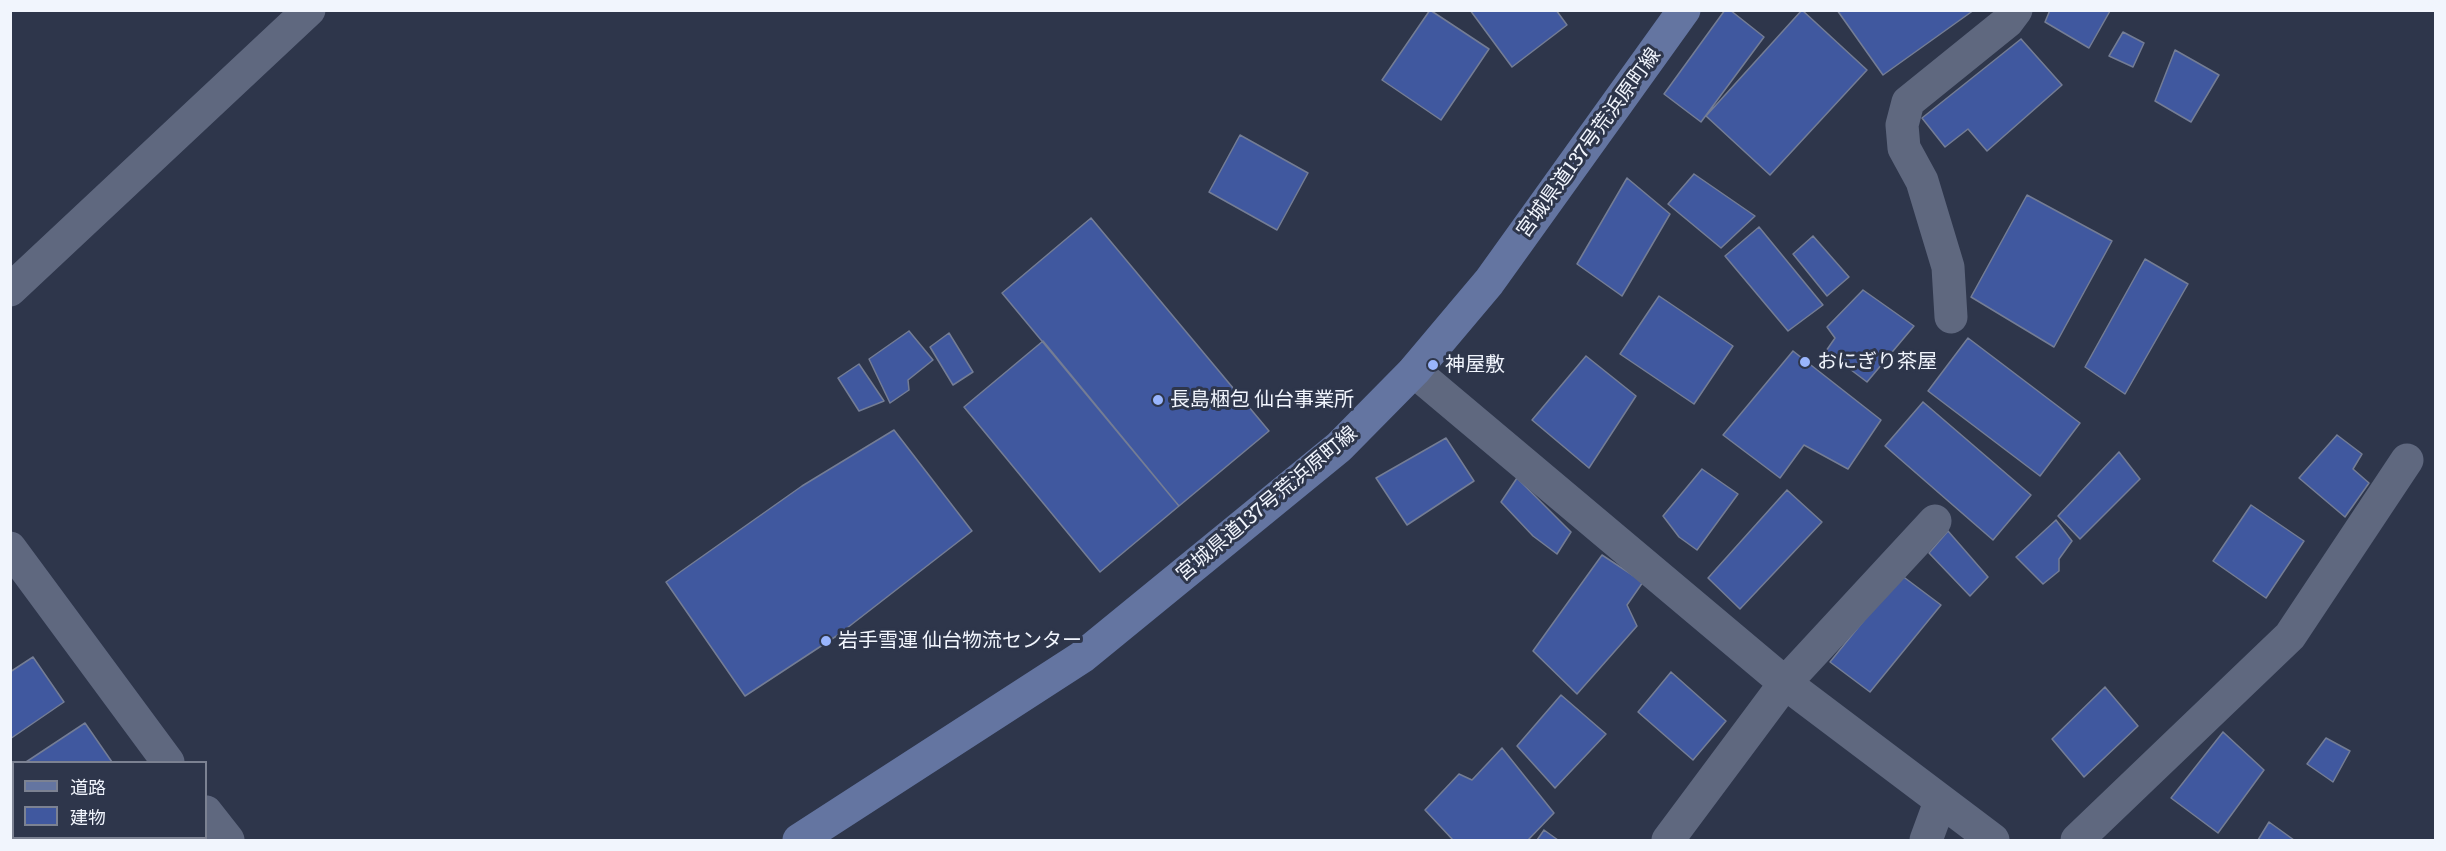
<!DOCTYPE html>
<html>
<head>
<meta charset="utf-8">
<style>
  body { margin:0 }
  #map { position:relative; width:2446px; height:851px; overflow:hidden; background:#2e364b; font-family:Literata,"Noto Sans JP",serif }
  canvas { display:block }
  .frame { position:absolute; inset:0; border:12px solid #f1f5fd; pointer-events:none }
  .legend { position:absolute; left:12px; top:761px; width:195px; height:78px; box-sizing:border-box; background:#2e364b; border:2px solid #7c8292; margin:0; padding:8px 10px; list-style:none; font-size:18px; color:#f1f5fd }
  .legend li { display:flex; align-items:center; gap:12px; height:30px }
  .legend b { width:30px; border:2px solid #7c8292 }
</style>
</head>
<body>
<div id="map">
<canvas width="2446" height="851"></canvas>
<div class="frame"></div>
<ul class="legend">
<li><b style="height:8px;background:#6475a1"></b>道路</li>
<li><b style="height:16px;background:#40589f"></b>建物</li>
</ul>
</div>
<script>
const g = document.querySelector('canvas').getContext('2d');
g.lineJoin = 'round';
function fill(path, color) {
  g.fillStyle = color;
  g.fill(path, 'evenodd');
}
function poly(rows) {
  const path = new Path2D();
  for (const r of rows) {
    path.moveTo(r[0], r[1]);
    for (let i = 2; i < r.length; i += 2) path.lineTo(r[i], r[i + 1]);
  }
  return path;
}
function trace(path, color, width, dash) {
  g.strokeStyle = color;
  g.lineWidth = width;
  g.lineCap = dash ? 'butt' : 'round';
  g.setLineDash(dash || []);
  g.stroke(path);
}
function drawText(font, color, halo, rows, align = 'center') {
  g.font = font + ' Literata,"Noto Sans JP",serif';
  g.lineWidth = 6;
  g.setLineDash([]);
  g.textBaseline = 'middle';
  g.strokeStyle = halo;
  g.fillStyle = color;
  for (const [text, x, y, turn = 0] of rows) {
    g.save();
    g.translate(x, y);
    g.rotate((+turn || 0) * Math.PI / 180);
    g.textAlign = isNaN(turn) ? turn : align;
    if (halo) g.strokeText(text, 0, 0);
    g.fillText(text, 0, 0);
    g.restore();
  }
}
const building = poly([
  [1430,10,1489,49,1441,120,1382,80,1430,10],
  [1470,10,1556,10,1567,25,1512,67,1470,10],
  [1725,10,1730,10,1764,37,1701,122,1664,94,1725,10],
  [1802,10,1867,70,1770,175,1706,116,1802,10],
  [1837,10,1974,10,1883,75,1837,10],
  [2050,10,2109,10,2110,11,2089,48,2045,22,2050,10],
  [2123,32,2144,43,2133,67,2109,56,2123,32],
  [2021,39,2062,85,1987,151,1968,129,1945,147,1922,118,2021,39],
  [2175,50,2219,75,2191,122,2155,101,2175,50],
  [1240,135,1308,173,1277,230,1209,192,1240,135],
  [1694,174,1755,216,1721,248,1668,204,1694,174],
  [1627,178,1670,214,1622,296,1577,264,1627,178],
  [2027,195,2112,241,2054,347,1971,297,2027,195],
  [1091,218,1269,431,1179,506,1002,293,1091,218],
  [1759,227,1823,305,1788,331,1725,256,1759,227],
  [1813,236,1849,277,1827,296,1793,254,1813,236],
  [2145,259,2188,284,2125,394,2085,367,2145,259],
  [1863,290,1914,326,1867,382,1826,351,1835,338,1827,327,1863,290],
  [1659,296,1733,346,1694,404,1620,354,1659,296],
  [909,331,933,360,908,380,909,390,890,403,869,359,909,331],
  [949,333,973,372,953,385,930,347,949,333],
  [1968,338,2080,423,2040,476,1928,391,1968,338],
  [1043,341,1179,506,1100,572,964,407,1043,341],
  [1793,351,1881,420,1848,469,1804,445,1780,478,1723,435,1793,351],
  [1586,356,1636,396,1589,468,1532,420,1586,356],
  [859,364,884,401,859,411,838,378,859,364],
  [1923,402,2031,495,1993,540,1885,446,1923,402],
  [894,430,972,531,838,635,745,696,666,582,802,486,894,430],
  [2337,435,2362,454,2353,469,2369,483,2345,517,2299,478,2337,435],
  [1446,438,1474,481,1407,525,1376,478,1446,438],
  [2119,452,2140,479,2080,539,2058,516,2119,452],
  [1702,469,1738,494,1697,550,1679,537,1663,516,1702,469],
  [1517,478,1571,532,1557,554,1533,536,1501,502,1517,478],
  [1787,490,1822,522,1740,609,1708,578,1787,490],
  [2251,505,2304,541,2266,598,2213,561,2251,505],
  [2056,520,2072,541,2059,559,2059,571,2043,584,2016,557,2056,520],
  [1948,531,1988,577,1970,596,1929,553,1948,531],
  [1602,555,1643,582,1627,605,1637,626,1577,694,1533,651,1602,555],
  [1901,575,1941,605,1870,692,1830,662,1901,575],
  [33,657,64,702,10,739,10,672,33,657],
  [1671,672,1726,721,1693,760,1638,712,1671,672],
  [2105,687,2138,726,2084,777,2052,739,2105,687],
  [1561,695,1606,734,1555,788,1517,746,1561,695],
  [85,723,112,762,26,762,85,723],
  [2223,732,2264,770,2218,833,2171,798,2223,732],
  [2326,738,2350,751,2333,782,2307,764,2326,738],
  [1502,748,1554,813,1528,840,1453,840,1425,810,1459,774,1472,780,1502,748],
  [2269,822,2294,840,2258,840,2269,822],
  [1544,830,1558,840,1537,840,1544,830]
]);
fill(building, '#40589f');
trace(building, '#747d95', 1.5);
trace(poly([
  [10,290,309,10],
  [1951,317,1948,267,1922,181,1904,148,1902,125,1908,102,2007,22,2016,10],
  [1414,371,1785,683,1993,840],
  [68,840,73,838],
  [1668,840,1785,683,1935,521],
  [1926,840,1940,802],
  [2077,840,2290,636,2407,460]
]), '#5f687f', 33);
trace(poly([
  [10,548,168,762],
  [206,812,228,840]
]), '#5f687f', 33);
trace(poly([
  [799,840,1082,657,1339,447,1414,371,1489,282,1684,10]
]), '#6475a1', 33);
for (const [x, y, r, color] of [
  [1805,362,6,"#99b5fd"],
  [1433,365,6,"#99b5fd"],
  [1158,400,6,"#99b5fd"],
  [826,641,6,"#99b5fd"]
]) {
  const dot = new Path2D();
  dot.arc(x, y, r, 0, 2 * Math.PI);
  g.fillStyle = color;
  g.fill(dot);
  trace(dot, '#2e364b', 2);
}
drawText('20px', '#f1f5fd', '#2e364b', [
  ["宮城県道137号荒浜原町線",1589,143,-54],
  ["宮城県道137号荒浜原町線",1267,504,-40]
]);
drawText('20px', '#f1f5fd', '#2e364b', [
  ["おにぎり茶屋",1817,362],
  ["神屋敷",1445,365],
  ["長島梱包 仙台事業所",1170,400],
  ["岩手雪運 仙台物流センター",838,641]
], 'left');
</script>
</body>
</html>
